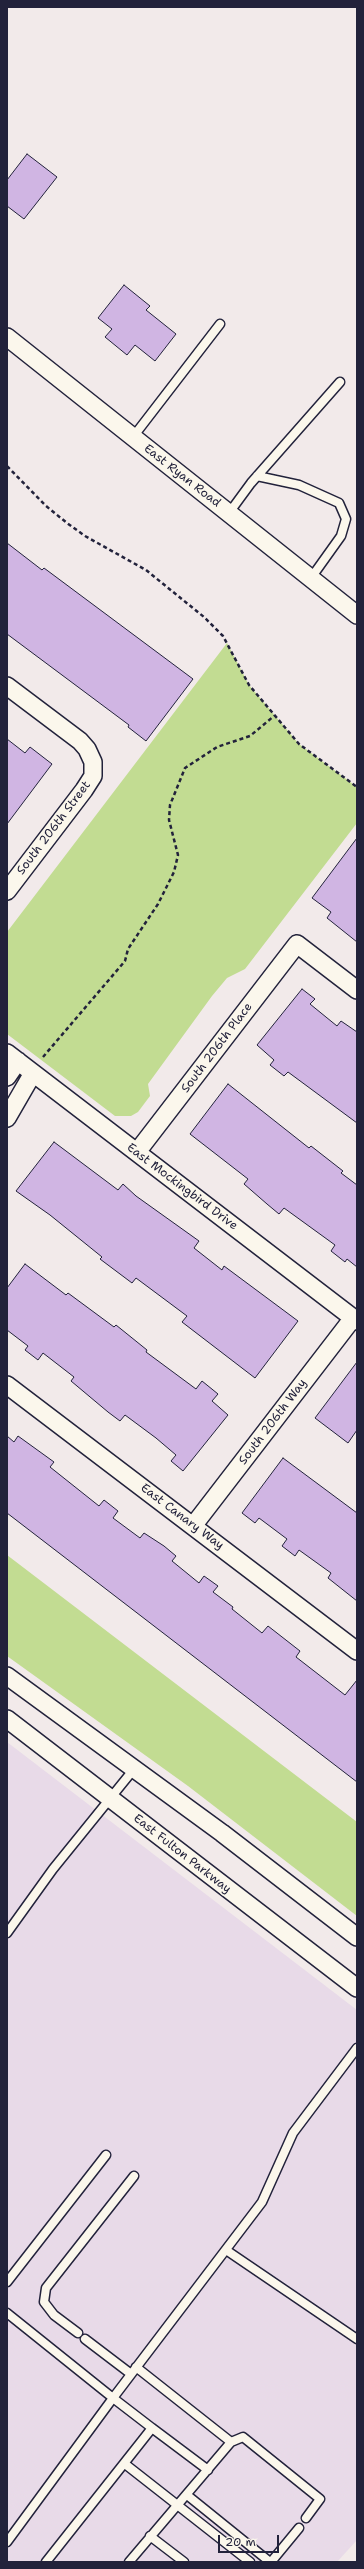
<!DOCTYPE html>
<html>
<head>
<meta charset="utf-8">
<style>
  body { margin:0 }
  #map { position:relative; width:364px; height:2569px; overflow:hidden; background:#f2eaea; font-family:"Shantell Sans",sans-serif }
  canvas { display:block }
  .frame { position:absolute; inset:0; border:8px solid #22223b; pointer-events:none }
  .scale { position:absolute; left:218px; top:2535px; width:61px; height:18px; box-sizing:border-box; border:2px solid #22223b; border-top:0; padding-left:5px; font-size:12px; line-height:14px; white-space:nowrap; color:#22223b; -webkit-text-stroke:3px #fbf7ec; paint-order:stroke }
</style>
</head>
<body>
<div id="map">
<canvas width="364" height="2569"></canvas>
<div class="frame"></div>
<div class="scale">20 m</div>
</div>
<script>
const g = document.querySelector('canvas').getContext('2d');
g.lineJoin = 'round';
function fill(path, color) {
  g.fillStyle = color;
  g.fill(path, 'evenodd');
}
function poly(rows) {
  const path = new Path2D();
  for (const r of rows) {
    path.moveTo(r[0], r[1]);
    for (let i = 2; i < r.length; i += 2) path.lineTo(r[i], r[i + 1]);
  }
  return path;
}
function trace(path, color, width, dash) {
  g.strokeStyle = color;
  g.lineWidth = width;
  g.lineCap = dash ? 'butt' : 'round';
  g.setLineDash(dash || []);
  g.stroke(path);
}
function drawText(font, color, halo, rows, align = 'center') {
  g.font = font + ' "Shantell Sans",sans-serif';
  g.lineWidth = 3;
  g.setLineDash([]);
  g.textBaseline = 'middle';
  g.strokeStyle = halo;
  g.fillStyle = color;
  for (const [text, x, y, turn = 0] of rows) {
    g.save();
    g.translate(x, y);
    g.rotate((+turn || 0) * Math.PI / 180);
    g.textAlign = isNaN(turn) ? turn : align;
    if (halo) g.strokeText(text, 0, 0);
    g.fillText(text, 0, 0);
    g.restore();
  }
}
fill(poly([
  [7,1742,357,2010,357,2540,337,2562,7,2562]
]), '#e8dae8');
fill(poly([
  [227,643,249,685,299,744,357,787,357,823,245,969,227,978,212,996,148,1084,150,1096,138,1112,131,1116,115,1116,7,1034,7,932],
  [7,1555,357,1822,357,1916,188,1786,7,1656]
]), '#c2dc92');
const building = poly([
  [27,154,57,177,24,219,7,206,7,180,27,154],
  [124,285,150,306,146,310,176,334,155,361,135,345,127,355,105,337,112,329,98,318,124,285],
  [7,543,42,570,44,568,193,679,146,741,128,727,129,725,7,634,7,543],
  [7,739,25,753,30,747,52,764,7,824,7,739],
  [357,838,357,942,327,918,331,912,312,898,357,838],
  [302,989,315,999,310,1004,337,1026,341,1021,357,1032,357,1123,288,1072,284,1076,270,1065,274,1060,257,1045,302,989],
  [228,1084,309,1148,311,1146,343,1171,341,1173,357,1185,357,1267,347,1259,345,1262,331,1251,335,1245,284,1208,279,1214,267,1204,244,1184,248,1179,190,1134,228,1084],
  [54,1142,118,1190,123,1184,136,1196,199,1241,194,1248,222,1270,224,1266,298,1321,255,1378,182,1322,187,1316,136,1278,132,1283,100,1259,102,1257,50,1215,16,1191,54,1142],
  [25,1264,66,1295,68,1293,114,1327,116,1325,147,1350,146,1352,196,1389,202,1381,218,1394,212,1401,228,1415,183,1471,171,1461,176,1455,156,1438,125,1415,120,1421,108,1412,71,1381,74,1377,43,1353,38,1360,25,1350,28,1346,7,1330,7,1288,25,1264],
  [357,1362,357,1430,348,1443,315,1418,357,1362],
  [7,1436,14,1442,18,1436,54,1462,50,1467,99,1506,104,1500,118,1511,113,1518,140,1538,144,1533,164,1546,176,1556,172,1561,199,1583,204,1576,218,1586,213,1592,233,1607,232,1609,262,1633,268,1626,300,1651,296,1657,345,1695,357,1680,357,1782,7,1513,7,1436],
  [283,1458,357,1513,357,1601,328,1578,331,1573,299,1550,295,1556,282,1546,287,1539,259,1518,255,1523,242,1513,283,1458]
]);
fill(building, '#d0b5e3');
trace(building, '#22223b', 1);
const service = poly([
  [133,437,220,324],
  [257,476,299,485,339,503,346,519,341,536,311,578],
  [229,513,251,483,340,382],
  [7,1933,53,1869,134,1769],
  [226,2250,357,2339],
  [7,2282,106,2155],
  [7,2313,113,2398,7,2542],
  [78,2333,54,2315,44,2302,46,2288,134,2176],
  [85,2339,131,2374],
  [152,2428,208,2470],
  [231,2442,243,2437,320,2499,306,2518],
  [125,2464,250,2562],
  [187,2495,270,2562],
  [150,2536,184,2562],
  [46,2562,152,2428,113,2398,262,2202,293,2133,357,2048],
  [129,2562,231,2442,136,2367],
  [271,2562,299,2528]
]);
const minor = poly([
  [7,337,357,615],
  [7,686,80,741,87,749,93,762,93,776,84,790,7,891],
  [7,1053,357,1321],
  [7,1077,18,1061],
  [7,1118,33,1073],
  [137,1152,297,944,357,990],
  [7,1385,357,1651],
  [193,1526,353,1318],
  [7,1676,222,1833,357,1937],
  [7,1719,357,1988]
]);
trace(service, '#22223b', 11);
trace(minor, '#22223b', 20);
trace(poly([
  [7,466,46,506,67,523,85,536,146,570,204,617,223,636,249,685,299,744,357,787],
  [43,1057,125,961,128,949,158,904,174,872,178,855,169,820,170,805,185,768,217,747,250,736,274,716]
]), '#22223b', 2.5, [4, 3]);
trace(service, '#fbf7ec', 8);
trace(minor, '#fbf7ec', 17);
drawText('12px', '#22223b', '#fbf7ec', [
  ["East Ryan Road",182,476,38],
  ["South 206th Street",54,828,-53],
  ["South 206th Place",217,1048,-53],
  ["East Mockingbird Drive",182,1187,37],
  ["South 206th Way",273,1422,-53],
  ["East Canary Way",182,1517,37],
  ["East Fulton Parkway",182,1854,38]
]);
</script>
</body>
</html>
